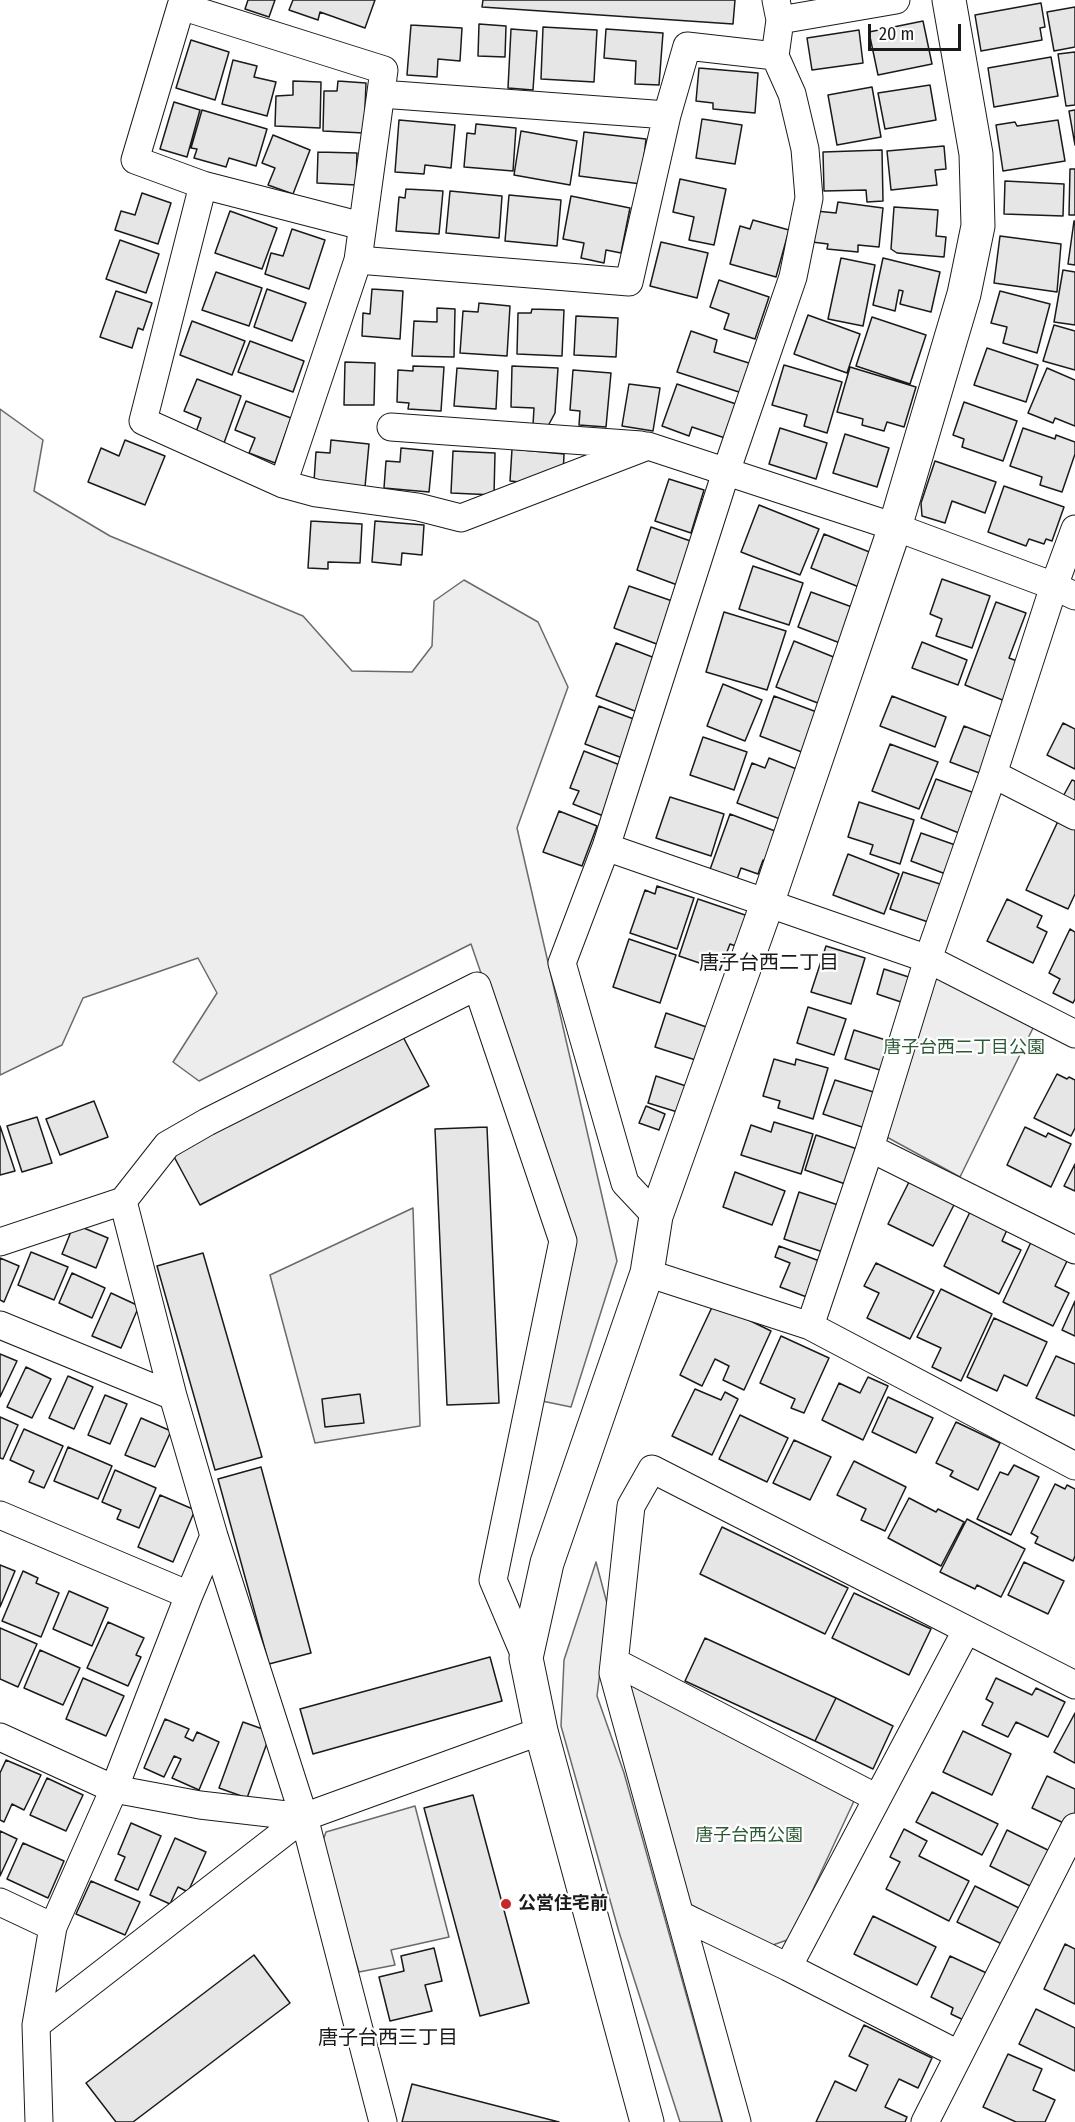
<!DOCTYPE html>
<html>
<head>
<meta charset="utf-8">
<style>
  body { margin:0 }
  #map { position:relative; width:1075px; height:2122px; overflow:hidden; background:#fff; font-family:"Fira Sans Condensed",sans-serif }
  canvas { display:block }
  .scale { position:absolute; left:868px; top:24px; width:93px; height:27px; box-sizing:border-box; border:3px solid #1a1a1a; border-top:0; padding-left:8px; font-size:18px; line-height:21px; white-space:nowrap; color:#1a1a1a; -webkit-text-stroke:4px #fff; paint-order:stroke }
</style>
</head>
<body>
<div id="map">
<canvas width="1075" height="2122"></canvas>
<div class="scale">20 m</div>
</div>
<script>
const g = document.querySelector('canvas').getContext('2d');
g.lineJoin = 'round';
function fill(path, color) {
  g.fillStyle = color;
  g.fill(path, 'evenodd');
}
function poly(rows) {
  const path = new Path2D();
  for (const r of rows) {
    path.moveTo(r[0], r[1]);
    for (let i = 2; i < r.length; i += 2) path.lineTo(r[i], r[i + 1]);
  }
  return path;
}
function trace(path, color, width, dash) {
  g.strokeStyle = color;
  g.lineWidth = width;
  g.lineCap = dash ? 'butt' : 'round';
  g.setLineDash(dash || []);
  g.stroke(path);
}
function drawText(font, color, halo, rows, align = 'center') {
  g.font = font + ' "Fira Sans Condensed","Noto Sans JP",sans-serif';
  g.lineWidth = 4.5;
  g.setLineDash([]);
  g.textBaseline = 'middle';
  g.strokeStyle = halo;
  g.fillStyle = color;
  for (const [text, x, y, turn = 0] of rows) {
    g.save();
    g.translate(x, y);
    g.rotate((+turn || 0) * Math.PI / 180);
    g.textAlign = isNaN(turn) ? turn : align;
    if (halo) g.strokeText(text, 0, 0);
    g.fillText(text, 0, 0);
    g.restore();
  }
}
const built = poly([
  [0,409,43,440,34,491,110,536,303,616,352,671,412,672,432,646,434,601,464,580,538,622,568,687,517,828,617,1261,571,1407,542,1401,571,1236,471,944,199,1081,173,1062,217,993,198,958,83,998,62,1045,0,1075,0,409],
  [933,972,1035,1024,960,1177,883,1135,933,972],
  [413,1208,420,1426,315,1443,270,1275,413,1208],
  [596,1562,608,1607,597,1696,624,1773,722,2122,680,2122,619,1932,561,1726,564,1660,596,1562],
  [630,1684,854,1801,790,1939,770,1946,684,1901,630,1684],
  [415,1806,449,1937,391,1950,395,1965,359,1972,321,1846,326,1832,415,1806]
]);
fill(built, '#ededed');
trace(built, '#6a6a6a', 1.5);
const building = poly([
  [248,0,275,0,269,17,245,9,248,0],
  [293,0,375,0,365,28,320,12,318,20,289,10,293,0],
  [483,0,735,0,733,24,482,7,483,0],
  [1041,3,1045,27,1040,28,1042,40,981,51,975,15,1041,3],
  [1075,7,1075,47,1054,51,1047,12,1075,7],
  [923,21,932,64,878,75,869,32,923,21],
  [479,24,506,26,505,57,478,56,479,24],
  [411,25,462,28,460,61,438,59,437,77,407,75,411,25],
  [543,27,597,30,594,82,541,79,543,27],
  [511,29,537,31,533,90,508,88,511,29],
  [606,29,663,33,659,85,635,84,636,61,604,58,606,29],
  [859,30,863,63,812,70,807,38,859,30],
  [191,40,229,52,215,100,176,88,191,40],
  [1075,52,1075,105,1066,106,1058,54,1075,52],
  [1051,57,1058,96,994,107,988,68,1051,57],
  [233,60,257,66,254,77,276,82,267,116,222,104,233,60],
  [699,68,758,73,755,113,713,109,713,103,696,101,699,68],
  [293,81,321,82,320,128,275,126,276,96,293,95,293,81],
  [338,81,366,83,364,133,323,131,324,91,337,91,338,81],
  [930,85,936,120,885,129,878,93,930,85],
  [872,87,881,137,837,145,828,95,872,87],
  [174,102,200,110,187,157,160,149,174,102],
  [202,110,267,129,256,166,229,158,226,167,194,158,197,149,191,148,202,110],
  [1075,110,1075,145,1069,111,1075,110],
  [702,119,742,125,735,164,696,158,702,119],
  [399,120,455,125,451,168,425,165,424,174,395,172,399,120],
  [1058,120,1065,161,1003,171,996,125,1015,122,1017,126,1058,120],
  [476,124,516,128,513,171,464,167,467,133,475,134,476,124],
  [521,131,577,141,570,185,514,175,521,131],
  [584,132,646,139,641,184,579,176,584,132],
  [273,135,310,150,293,194,268,185,275,168,262,163,273,135],
  [944,146,946,169,935,170,937,185,891,190,887,151,944,146],
  [882,150,883,201,867,202,866,190,824,191,823,152,882,150],
  [318,152,357,153,356,185,317,183,318,152],
  [1070,169,1075,169,1075,215,1069,215,1070,169],
  [680,179,726,189,714,245,689,240,694,217,673,212,680,179],
  [1005,181,1064,184,1063,216,1004,214,1005,181],
  [406,189,443,191,439,234,396,231,399,197,405,198,406,189],
  [450,191,502,196,499,238,446,233,450,191],
  [142,193,171,203,158,244,115,230,121,211,135,215,142,193],
  [509,195,561,200,557,246,505,241,509,195],
  [571,196,630,208,621,253,606,250,604,263,581,258,584,243,563,239,571,196],
  [838,202,883,208,879,247,858,245,858,252,827,249,828,244,812,242,816,211,836,213,838,202],
  [894,207,938,210,936,236,946,237,944,257,897,253,891,249,894,207],
  [230,211,277,228,262,269,215,253,230,211],
  [753,220,789,230,776,277,730,264,740,226,750,229,753,220],
  [1074,221,1075,221,1075,265,1068,264,1074,221],
  [292,229,325,240,309,289,265,274,271,253,283,256,292,229],
  [1000,236,1061,244,1057,292,994,283,1000,236],
  [120,240,159,254,146,293,106,279,120,240],
  [661,242,708,253,697,298,650,286,661,242],
  [841,258,875,265,863,326,828,319,841,258],
  [883,258,940,272,931,312,900,304,903,291,899,290,895,311,873,305,883,258],
  [1063,270,1075,272,1075,325,1054,322,1063,270],
  [216,272,262,288,249,326,202,310,216,272],
  [719,280,769,297,755,339,724,329,729,314,710,307,719,280],
  [267,289,306,303,292,341,254,327,267,289],
  [372,289,403,291,400,339,362,336,363,313,370,314,372,289],
  [116,291,152,303,143,330,138,328,132,348,100,337,116,291],
  [1000,291,1050,304,1037,353,1003,343,1007,327,991,323,1000,291],
  [479,303,510,306,507,356,460,353,463,311,478,312,479,303],
  [437,308,455,309,454,357,412,356,414,321,437,322,437,308],
  [532,309,564,310,562,356,517,354,518,313,531,313,532,309],
  [808,315,860,334,847,373,794,354,808,315],
  [576,316,618,318,616,357,574,355,576,316],
  [872,317,926,335,910,384,856,366,872,317],
  [192,321,245,341,232,375,180,355,192,321],
  [1054,325,1075,331,1075,370,1043,361,1054,325],
  [691,331,717,340,714,352,752,364,742,393,677,372,691,331],
  [250,341,304,361,293,392,238,372,250,341],
  [987,348,1038,365,1026,402,974,385,987,348],
  [345,362,375,363,374,405,344,405,345,362],
  [784,365,842,382,827,433,804,426,807,415,772,405,784,365],
  [413,366,444,367,441,411,408,409,409,403,397,402,398,370,413,371,413,366],
  [512,366,558,368,555,413,548,426,533,425,534,408,511,407,512,366],
  [850,367,916,387,904,427,887,422,884,431,862,425,863,419,837,412,850,367],
  [457,368,498,371,496,409,454,406,457,368],
  [1047,368,1075,380,1075,426,1055,418,1053,423,1028,413,1047,368],
  [573,370,611,373,606,427,579,425,580,411,570,410,573,370],
  [197,379,241,396,224,443,196,432,201,418,184,411,197,379],
  [629,384,660,388,653,431,622,426,629,384],
  [677,384,736,404,725,438,692,427,689,436,662,426,677,384],
  [246,401,291,418,275,463,249,453,255,438,235,430,246,401],
  [964,402,1017,421,1003,461,962,447,964,439,953,435,964,402],
  [780,428,827,443,816,479,769,464,780,428],
  [1023,428,1055,439,1056,435,1075,442,1075,454,1062,492,1040,485,1042,477,1010,466,1023,428],
  [845,434,889,448,877,487,833,473,845,434],
  [125,440,165,456,145,505,88,482,101,448,119,456,125,440],
  [331,440,369,444,365,487,314,481,316,452,330,453,331,440],
  [401,448,433,451,429,492,384,488,386,461,400,462,401,448],
  [512,449,564,454,563,477,539,484,510,481,512,449],
  [453,451,495,453,494,495,451,493,453,451],
  [935,461,996,482,985,513,952,501,945,523,922,516,921,503,935,461],
  [669,479,704,490,691,533,655,521,669,479],
  [1004,486,1064,507,1052,541,1046,539,1044,544,1029,539,1026,546,988,532,1004,486],
  [759,505,819,529,800,575,741,552,759,505],
  [311,521,362,524,360,563,328,562,328,569,308,568,311,521],
  [375,521,424,525,422,555,402,553,401,565,372,562,375,521],
  [651,527,696,543,680,586,637,570,651,527],
  [824,534,872,553,859,587,811,568,824,534],
  [753,566,803,583,789,625,739,609,753,566],
  [942,579,990,596,972,648,936,636,942,619,930,614,942,579],
  [629,586,678,603,662,646,614,628,629,586],
  [811,592,852,607,840,643,798,627,811,592],
  [996,602,1026,613,1009,658,1025,664,1010,703,965,685,996,602],
  [724,612,786,631,767,690,706,672,724,612],
  [794,641,841,660,823,705,776,687,794,641],
  [922,642,967,660,958,685,912,668,922,642],
  [616,643,660,660,640,713,596,696,616,643],
  [723,684,762,700,745,741,707,726,723,684],
  [774,696,822,714,807,754,760,736,774,696],
  [892,696,946,717,935,747,880,726,892,696],
  [599,706,639,721,625,759,585,744,599,706],
  [1063,723,1075,729,1075,769,1047,755,1063,723],
  [964,726,995,738,982,774,950,762,964,726],
  [703,737,747,752,734,790,690,775,703,737],
  [890,744,938,762,919,809,872,791,890,744],
  [584,751,625,767,606,817,573,804,579,791,570,788,584,751],
  [769,758,799,770,780,819,737,803,752,763,765,768,769,758],
  [936,779,980,795,964,835,921,818,936,779],
  [1072,780,1075,781,1075,809,1060,802,1072,780],
  [670,797,724,814,711,856,656,838,670,797],
  [859,802,914,820,900,864,870,854,873,845,848,837,859,802],
  [559,811,597,826,582,866,543,852,559,811],
  [730,814,783,834,772,864,763,860,758,874,741,868,735,885,708,875,730,814],
  [1059,819,1075,826,1075,894,1068,909,1026,890,1059,819],
  [921,833,961,847,951,876,911,861,921,833],
  [848,854,899,874,884,914,833,895,848,854],
  [903,872,946,886,934,924,890,909,903,872],
  [657,886,694,898,677,949,630,933,645,890,655,894,657,886],
  [698,899,751,917,741,948,730,944,720,970,679,956,698,899],
  [1007,899,1042,916,1037,927,1047,932,1033,963,987,941,1007,899],
  [1070,929,1075,932,1075,999,1073,1003,1053,993,1060,979,1049,973,1070,929],
  [629,939,676,955,660,1003,613,987,629,939],
  [826,946,865,958,851,1004,811,992,826,946],
  [884,969,918,980,910,1005,877,994,884,969],
  [808,1007,846,1019,834,1055,797,1043,808,1007],
  [666,1013,715,1030,705,1063,655,1047,666,1013],
  [854,1030,892,1042,883,1071,845,1059,854,1030],
  [402,1035,429,1086,200,1205,172,1153,402,1035],
  [774,1059,795,1065,796,1059,828,1068,813,1119,778,1108,780,1101,763,1096,774,1059],
  [1057,1074,1067,1079,1069,1077,1075,1080,1075,1128,1071,1136,1034,1118,1057,1074],
  [656,1076,692,1088,684,1114,648,1103,656,1076],
  [835,1080,883,1095,871,1130,823,1114,835,1080],
  [94,1101,108,1137,60,1155,46,1119,94,1101],
  [646,1106,665,1114,659,1130,639,1123,646,1106],
  [37,1117,52,1163,22,1172,7,1126,37,1117],
  [774,1122,813,1134,801,1174,741,1155,751,1125,771,1132,774,1122],
  [0,1126,15,1171,0,1175,0,1126],
  [487,1127,499,1403,447,1405,435,1129,487,1127],
  [1025,1127,1046,1137,1048,1133,1071,1144,1051,1187,1007,1165,1025,1127],
  [816,1135,863,1151,851,1186,805,1170,816,1135],
  [1075,1164,1075,1191,1064,1186,1075,1164],
  [735,1172,785,1191,772,1225,723,1207,735,1172],
  [912,1176,957,1199,933,1246,888,1224,912,1176],
  [799,1192,841,1206,826,1253,784,1239,799,1192],
  [970,1212,1007,1230,1002,1241,1021,1250,999,1294,944,1266,970,1212],
  [74,1224,108,1238,96,1268,62,1254,74,1224],
  [1032,1240,1069,1257,1055,1286,1069,1293,1053,1326,1003,1302,1032,1240],
  [779,1246,825,1263,812,1299,780,1287,790,1263,775,1257,779,1246],
  [31,1252,68,1267,54,1300,18,1285,31,1252],
  [203,1253,262,1457,215,1470,157,1266,203,1253],
  [0,1258,19,1266,4,1302,0,1300,0,1258],
  [876,1263,934,1291,910,1339,867,1318,879,1293,864,1286,876,1263],
  [72,1273,105,1288,92,1318,59,1303,72,1273],
  [941,1289,992,1314,961,1381,932,1367,941,1348,917,1337,941,1289],
  [111,1293,139,1306,121,1348,92,1336,111,1293],
  [1075,1301,1075,1336,1062,1330,1075,1301],
  [714,1303,771,1331,744,1390,723,1380,729,1366,715,1359,702,1386,680,1375,714,1303],
  [994,1318,1047,1342,1027,1386,1004,1375,997,1391,967,1377,994,1318],
  [781,1336,829,1358,804,1413,791,1408,795,1399,760,1383,781,1336],
  [0,1354,17,1361,0,1397,0,1354],
  [1056,1356,1075,1364,1075,1416,1036,1398,1056,1356],
  [26,1367,51,1379,32,1418,7,1407,26,1367],
  [68,1376,93,1387,74,1429,49,1418,68,1376],
  [868,1377,888,1386,863,1440,822,1420,839,1383,860,1393,868,1377],
  [695,1389,721,1400,725,1392,738,1399,712,1455,672,1436,695,1389],
  [360,1394,364,1423,325,1427,322,1399,360,1394],
  [105,1395,127,1404,110,1444,88,1435,105,1395],
  [888,1397,933,1418,916,1453,872,1432,888,1397],
  [740,1415,788,1438,767,1482,719,1459,740,1415],
  [0,1417,18,1425,3,1459,0,1458,0,1417],
  [141,1418,171,1431,155,1467,125,1455,141,1418],
  [956,1422,1000,1443,978,1490,950,1476,953,1471,936,1463,956,1422],
  [24,1429,63,1446,44,1488,29,1482,34,1471,10,1460,24,1429],
  [794,1440,831,1457,810,1500,773,1483,794,1440],
  [68,1447,112,1466,98,1499,54,1481,68,1447],
  [854,1461,906,1487,885,1531,861,1520,866,1509,837,1495,854,1461],
  [1014,1465,1039,1477,1011,1535,977,1519,1000,1472,1008,1475,1014,1465],
  [261,1467,311,1653,269,1664,218,1479,261,1467],
  [115,1470,156,1488,139,1528,117,1519,121,1510,102,1502,115,1470],
  [1055,1484,1065,1489,1067,1485,1075,1489,1075,1556,1073,1561,1035,1543,1038,1537,1031,1533,1055,1484],
  [160,1495,195,1510,173,1562,138,1547,160,1495],
  [909,1498,936,1512,938,1509,964,1522,941,1566,888,1538,909,1498],
  [967,1519,1025,1549,1001,1597,977,1585,975,1589,940,1572,967,1519],
  [722,1527,848,1588,825,1634,700,1574,722,1527],
  [1024,1562,1064,1581,1048,1614,1008,1595,1024,1562],
  [0,1565,15,1571,0,1607,0,1565],
  [23,1571,38,1578,36,1583,59,1593,41,1637,2,1621,23,1571],
  [69,1591,108,1608,92,1646,53,1629,69,1591],
  [854,1593,931,1629,909,1675,832,1638,854,1593],
  [108,1622,144,1638,136,1655,141,1657,128,1686,87,1668,108,1622],
  [0,1628,37,1644,18,1687,0,1679,0,1628],
  [705,1638,836,1698,815,1741,685,1681,705,1638],
  [40,1650,80,1668,63,1705,24,1688,40,1650],
  [490,1657,502,1701,313,1754,300,1709,490,1657],
  [83,1678,124,1696,106,1736,66,1719,83,1678],
  [996,1678,1032,1695,1036,1688,1065,1702,1048,1737,1016,1722,1008,1737,982,1725,993,1703,986,1699,996,1678],
  [836,1698,893,1726,873,1769,815,1741,836,1698],
  [1075,1713,1075,1763,1054,1752,1075,1713],
  [165,1719,189,1729,185,1737,193,1741,197,1732,219,1742,199,1790,172,1778,181,1759,174,1756,164,1777,144,1768,165,1719],
  [243,1722,271,1732,247,1798,219,1788,243,1722],
  [963,1731,1011,1754,992,1795,943,1772,963,1731],
  [6,1760,41,1775,24,1810,12,1804,4,1822,0,1820,0,1773,6,1760],
  [1047,1776,1075,1789,1075,1820,1072,1827,1032,1808,1047,1776],
  [47,1778,83,1795,66,1831,30,1815,47,1778],
  [932,1792,998,1824,982,1855,916,1822,932,1792],
  [473,1795,529,2003,480,2016,424,1808,473,1795],
  [131,1823,161,1836,138,1890,115,1880,125,1857,118,1854,131,1823],
  [904,1829,927,1841,919,1856,969,1881,949,1921,886,1889,900,1862,890,1857,904,1829],
  [1007,1830,1056,1854,1038,1890,990,1866,1007,1830],
  [0,1831,17,1839,0,1876,0,1831],
  [175,1838,206,1852,188,1892,178,1887,170,1904,150,1895,175,1838],
  [23,1843,64,1861,48,1898,7,1879,23,1843],
  [91,1881,140,1902,125,1935,76,1914,91,1881],
  [975,1886,1027,1912,1008,1947,957,1922,975,1886],
  [873,1916,936,1947,917,1985,854,1954,873,1916],
  [1065,1944,1075,1949,1075,2004,1044,1989,1065,1944],
  [434,1948,442,1981,425,1985,432,2011,390,2021,379,1977,404,1971,401,1956,434,1948],
  [254,1955,290,2003,133,2122,116,2122,86,2083,254,1955],
  [950,1956,993,1976,972,2024,951,2014,953,2008,931,1997,950,1956],
  [1036,2009,1075,2028,1075,2071,1019,2044,1036,2009],
  [864,2025,932,2058,918,2088,899,2079,885,2107,907,2117,905,2122,816,2122,835,2081,856,2091,868,2065,849,2056,864,2025],
  [1008,2054,1042,2069,1033,2090,1055,2100,1045,2122,1016,2122,983,2107,1008,2054],
  [412,2084,559,2122,402,2122,412,2084]
]);
fill(building, '#e6e6e6');
trace(building, '#1a1a1a', 1.5);
const street = poly([
  [780,20,896,0],
  [381,94,667,115],
  [203,185,362,226],
  [358,260,629,282,667,115,687,46,775,56],
  [391,427,641,445],
  [283,484,358,260,384,70,181,6,135,160,203,185,143,421,283,484,316,493,418,507,461,518,648,446,895,527,1054,586,1075,596],
  [993,774,1075,816],
  [606,847,928,959,1075,1034],
  [870,1148,1075,1250],
  [123,1201,173,1396,214,1536,304,1817,383,2122],
  [656,1216,625,1183,562,963,606,847,726,472,793,277,809,198,805,149,792,94,775,56,780,20,776,0],
  [0,1242,123,1201,167,1145,207,1122,477,986,563,1241,493,1580,526,1658],
  [647,1273,810,1326,1075,1466],
  [0,1325,173,1396],
  [810,1326,870,1148,928,959,993,774,1054,586,1075,529],
  [0,1515,189,1595,214,1536],
  [615,1662,877,1798],
  [0,1737,114,1789,200,1805,304,1817],
  [0,1902,53,1927],
  [680,1915,788,1967,958,2054],
  [788,1967,966,1631],
  [36,2025,304,1817,541,1731],
  [39,2122,36,2025,53,1927,114,1789,189,1595],
  [737,2122,613,1673,631,1506,652,1469,1075,1685],
  [925,2122,1075,1827]
]);
const secondary = poly([
  [647,2122,541,1731,526,1658,547,1563,647,1273,656,1216,767,904,895,527,964,294,978,226,976,154,949,0]
]);
trace(street, '#1a1a1a', 29);
trace(secondary, '#1a1a1a', 35);
trace(street, '#fff', 27);
trace(secondary, '#fff', 33);
for (const [x, y, r, color] of [
  [506,1904,6,"#c62828"]
]) {
  const dot = new Path2D();
  dot.arc(x, y, r, 0, 2 * Math.PI);
  g.fillStyle = color;
  g.fill(dot);
  trace(dot, '#fff', 2);
}
drawText('18px', '#2b5a34', '#fff', [
  ["唐子台西二丁目公園",964,1048],
  ["唐子台西公園",749,1836]
]);
drawText('bold 18px', '#1a1a1a', '#fff', [
  ["公営住宅前",518,1904]
], 'left');
drawText('20px', '#1a1a1a', '#fff', [
  ["唐子台西二丁目",769,963],
  ["唐子台西三丁目",388,2038]
]);
</script>
</body>
</html>
